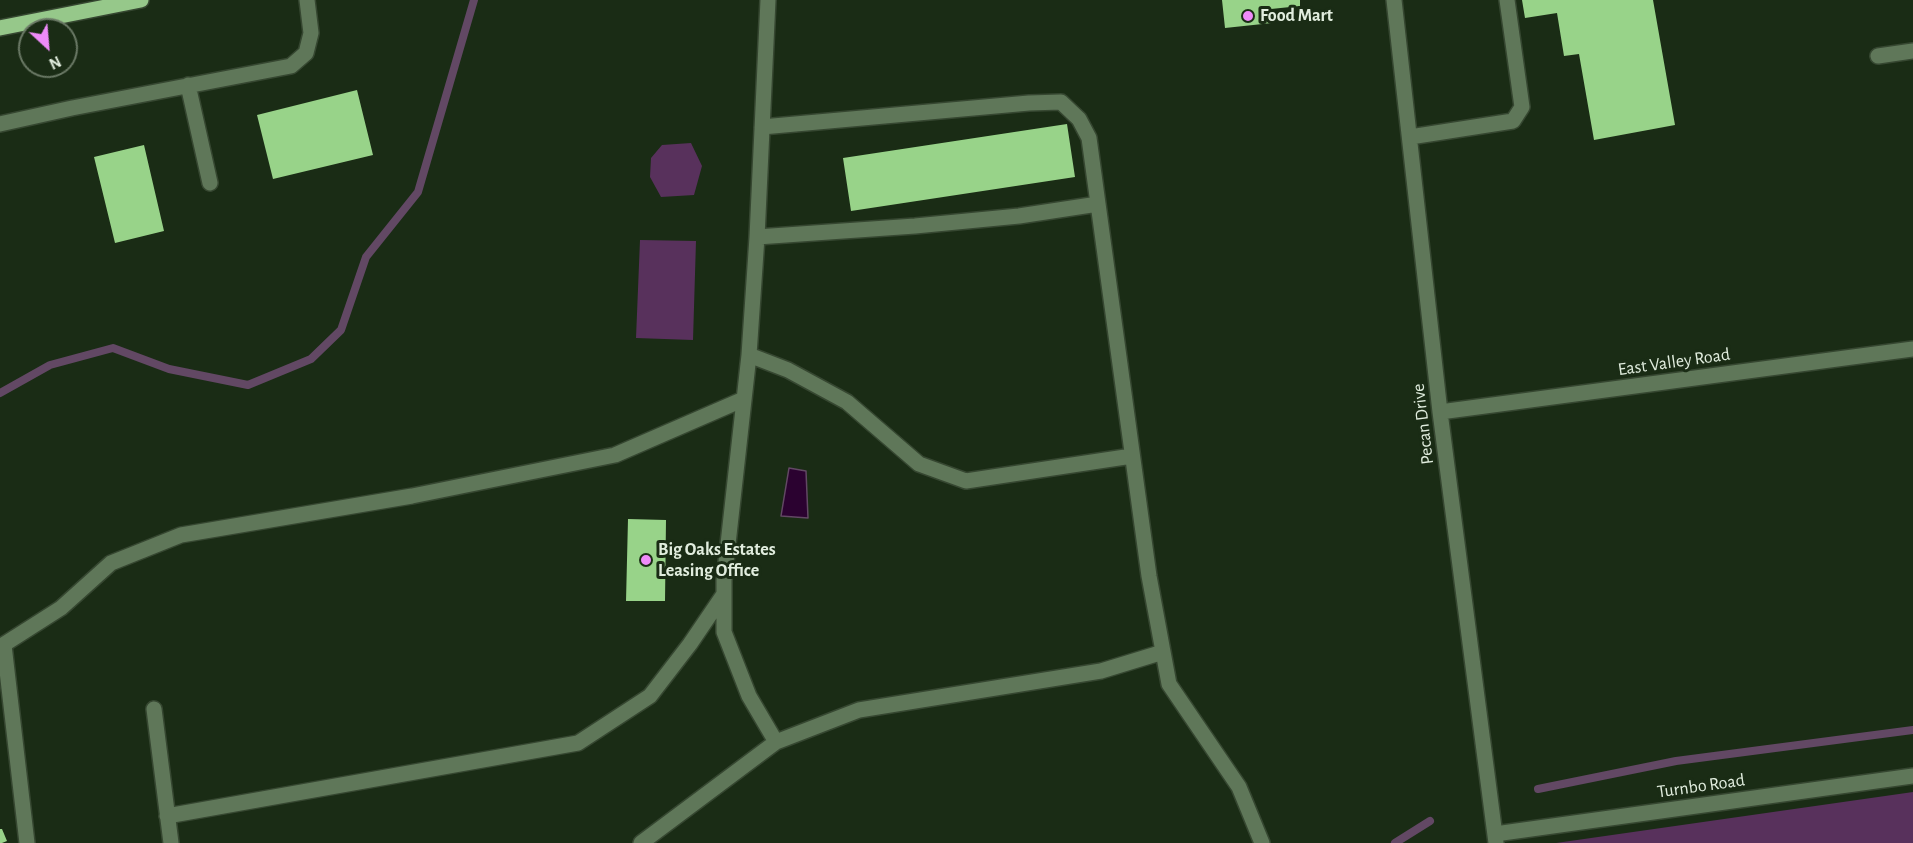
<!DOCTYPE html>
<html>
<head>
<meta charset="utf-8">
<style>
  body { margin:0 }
  #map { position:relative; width:1913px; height:843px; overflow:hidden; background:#1a2c15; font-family:"Alegreya Sans",sans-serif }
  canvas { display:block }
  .north { position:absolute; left:18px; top:18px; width:60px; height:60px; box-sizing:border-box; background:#1a2c15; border:2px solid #6a7965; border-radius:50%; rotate:154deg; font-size:16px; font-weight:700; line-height:24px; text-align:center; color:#e1edde }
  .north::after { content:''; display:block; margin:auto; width:21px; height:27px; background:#ee8bf8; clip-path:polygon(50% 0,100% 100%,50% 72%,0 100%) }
</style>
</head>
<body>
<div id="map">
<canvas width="1913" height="843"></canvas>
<div class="north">N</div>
</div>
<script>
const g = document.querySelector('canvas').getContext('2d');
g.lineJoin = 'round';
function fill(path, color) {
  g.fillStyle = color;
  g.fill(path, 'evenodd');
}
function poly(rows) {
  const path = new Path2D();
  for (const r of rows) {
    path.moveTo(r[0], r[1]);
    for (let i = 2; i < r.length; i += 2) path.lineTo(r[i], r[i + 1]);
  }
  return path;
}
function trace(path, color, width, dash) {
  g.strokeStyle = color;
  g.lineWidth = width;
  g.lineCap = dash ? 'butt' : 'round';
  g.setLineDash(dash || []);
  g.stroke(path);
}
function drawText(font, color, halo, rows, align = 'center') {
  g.font = font + ' "Alegreya Sans",sans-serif';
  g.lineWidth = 6;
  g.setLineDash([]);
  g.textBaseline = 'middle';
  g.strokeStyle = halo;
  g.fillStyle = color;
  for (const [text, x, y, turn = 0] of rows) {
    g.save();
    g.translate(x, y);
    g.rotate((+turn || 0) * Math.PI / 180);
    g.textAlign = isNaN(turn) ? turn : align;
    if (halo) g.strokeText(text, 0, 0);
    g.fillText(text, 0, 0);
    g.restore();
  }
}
fill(poly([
  [691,143,702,166,694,195,661,197,650,177,651,158,662,145],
  [640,240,696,241,693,340,636,338],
  [1913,792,1913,843,1556,843]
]), '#58315c');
const water = poly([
  [789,468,806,471,808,518,781,516,789,468]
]);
fill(water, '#2b0230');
trace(water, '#624864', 1.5);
trace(poly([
  [0,393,50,365,113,348,169,369,248,385,311,359,341,330,366,257,418,192,474,0],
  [1538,789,1676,761,1913,730],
  [1395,843,1430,821]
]), '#624864', 8);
fill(poly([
  [1222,0,1300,0,1300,6,1271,9,1272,23,1225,28],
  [1522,0,1653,0,1675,125,1594,140,1579,54,1564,56,1557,13,1525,18],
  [357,90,373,155,273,179,257,115],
  [1067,124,1075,177,851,211,843,158],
  [144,145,164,231,115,243,94,157],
  [628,519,666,520,665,601,626,601],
  [0,829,2,829,7,841,2,843,0,843]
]), '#98d389');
const minor = poly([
  [768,0,757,237,749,355,724,580,724,632,749,696,776,742],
  [1394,0,1440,412,1496,843],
  [1878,56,1913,51],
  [188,85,210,183],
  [0,124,72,108,291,66,306,53,311,33,307,0],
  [762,127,1029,103,1061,102,1079,119,1089,138,1149,576,1169,684,1239,787,1262,843],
  [1410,137,1513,121,1522,107,1507,0],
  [757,237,915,226,1019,216,1098,204],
  [749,355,788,370,847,402,919,464,966,481,1132,456],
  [1440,412,1913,349],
  [4,645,27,843],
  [0,647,61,608,111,563,181,535,412,496,615,455,744,399],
  [154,709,171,843],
  [167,816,578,743,650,696,690,644,724,594],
  [1495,834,1913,776],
  [641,843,776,742,859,710,1101,671,1163,652]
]);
const major = poly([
  [0,28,141,0]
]);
trace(minor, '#364731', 18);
trace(major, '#364731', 18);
trace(minor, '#5f7759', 15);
trace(major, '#96c88a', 15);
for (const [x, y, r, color] of [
  [1248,16,6,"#ee8bf8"],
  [646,560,6,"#ee8bf8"]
]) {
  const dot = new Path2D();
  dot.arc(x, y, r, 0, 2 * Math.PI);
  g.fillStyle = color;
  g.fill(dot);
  trace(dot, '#1a2c15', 2);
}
drawText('bold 18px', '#e1edde', '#1a2c15', [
  ["Food Mart",1260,16],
  ["Big Oaks Estates",658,550],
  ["Leasing Office",658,571]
], 'left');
drawText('18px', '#e1edde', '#1a2c15', [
  ["East Valley Road",1674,362,-8],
  ["Pecan Drive",1423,424,-97],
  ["Turnbo Road",1701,786,-8]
]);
</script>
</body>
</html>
